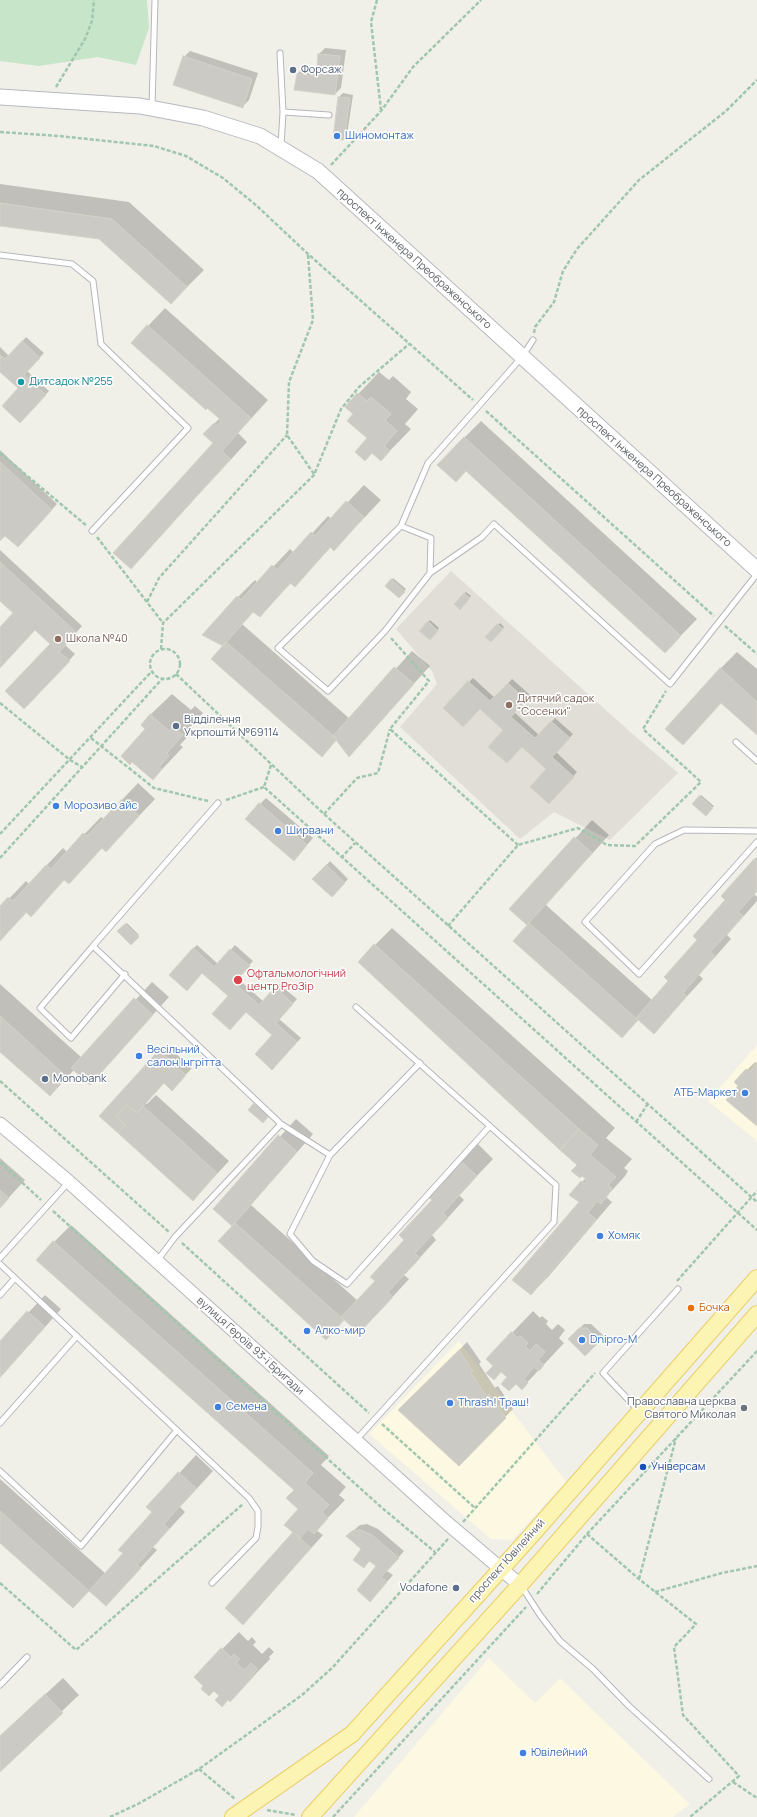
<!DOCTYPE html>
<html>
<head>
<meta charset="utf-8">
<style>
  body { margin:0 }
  canvas { display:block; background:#f0efe8 }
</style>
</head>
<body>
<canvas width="757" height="1817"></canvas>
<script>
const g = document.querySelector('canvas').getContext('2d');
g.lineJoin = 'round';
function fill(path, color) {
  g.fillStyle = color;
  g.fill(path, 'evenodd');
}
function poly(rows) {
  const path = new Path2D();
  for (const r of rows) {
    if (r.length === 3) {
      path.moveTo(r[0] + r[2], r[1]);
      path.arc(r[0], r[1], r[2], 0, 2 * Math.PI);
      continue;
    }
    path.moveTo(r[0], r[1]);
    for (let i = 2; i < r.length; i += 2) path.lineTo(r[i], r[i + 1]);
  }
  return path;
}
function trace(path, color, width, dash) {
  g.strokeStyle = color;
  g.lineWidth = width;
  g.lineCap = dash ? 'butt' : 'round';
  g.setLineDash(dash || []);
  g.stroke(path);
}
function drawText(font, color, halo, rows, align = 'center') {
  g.font = font + ' Manrope,sans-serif';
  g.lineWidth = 3;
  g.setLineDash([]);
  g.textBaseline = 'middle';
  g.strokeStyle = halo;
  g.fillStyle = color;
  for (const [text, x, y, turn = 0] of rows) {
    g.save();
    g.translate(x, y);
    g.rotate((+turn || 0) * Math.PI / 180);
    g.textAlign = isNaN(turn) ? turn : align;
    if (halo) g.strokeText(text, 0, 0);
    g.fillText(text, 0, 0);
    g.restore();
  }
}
fill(poly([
  [757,1045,757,1141,708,1101],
  [459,1341,566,1482,512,1540,491,1539,369,1434],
  [489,1658,535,1703,560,1678,690,1804,673,1817,354,1817]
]), '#fcf8e1');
fill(poly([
  [451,571,628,730,678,773,610,840,554,812,520,839,400,727,437,684,432,671,396,629]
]), '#e0ded6');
fill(poly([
  [0,0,147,0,149,28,136,65,98,57,39,66,0,61]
]), '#c7e6c9');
fill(poly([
  [325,48,346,50,341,88,335,94,296,89,297,74,304,68,317,69,319,54],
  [190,51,258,73,249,100,242,107,184,57],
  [343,93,353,95,347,135,343,139,339,97],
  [0,184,129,202,204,270,171,303,99,238,0,225],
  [165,308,268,400,238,433,247,442,131,568,214,443,214,424,220,418,132,343],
  [26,337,44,353,27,371,49,391,20,421,19,388,0,370,0,347,9,356],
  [379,372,389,380,393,376,411,392,406,399,418,409,405,424,411,429,381,460,354,414,346,407],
  [481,421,697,619,665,652,464,438],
  [0,450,57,504,24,540,6,534,0,540],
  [364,485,381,500,334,550,331,547,295,586,291,583,260,616,254,611,242,624,350,719,412,651,430,666,349,755,338,739,322,755,224,645,238,597,255,580,258,583,290,549,294,553,328,516,332,519],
  [0,550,82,626,65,645,75,654,31,702,51,644,35,629,0,667,0,628,14,613,0,599],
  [393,578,406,589,399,597,387,586],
  [466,592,471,596,460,609,455,604],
  [430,620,439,628,430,639,421,631],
  [500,623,504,627,491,641,487,637],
  [737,652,757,669,757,733,722,702,683,744,720,669],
  [473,678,495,698,512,679,530,695,514,712,539,735,555,718,573,734,556,752,577,772,553,799,548,769,505,730,469,682],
  [172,694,191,710,195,706,203,713,187,731,190,734,180,745,183,747,153,779,133,761,150,715],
  [138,783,155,799,106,851,102,847,69,883,65,879,31,915,27,912,0,941,0,908,26,881,29,884,63,848,67,852,101,817,104,819],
  [701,795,714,806,706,815,693,804],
  [266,798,313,838,300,853,260,804],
  [592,820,609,835,546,905,652,1000,670,981,726,900,722,896,757,857,757,892,754,894,757,897,757,901,727,935,731,939,699,975,703,979,654,1032,639,1019,622,1036,529,925,511,909],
  [330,861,348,879,332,896,314,879],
  [127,923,139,935,131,943,119,931],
  [392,928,615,1128,606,1138,632,1159,624,1168,628,1171,625,1176,606,1197,612,1202,548,1277,531,1294,580,1202,582,1182,586,1178,579,1164,375,945],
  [197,945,218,964,235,945,253,961,237,978,263,1001,279,984,297,999,279,1019,301,1038,276,1065,273,1035,230,996,193,949],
  [152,982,169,997,90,1084,74,1070,50,1095,0,1050,0,984,82,1058],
  [166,1045,192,1068,178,1083,164,1082,146,1103,147,1104,156,1095,229,1161,205,1187,101,1116],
  [755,1062,757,1063,757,1125,740,1086,747,1070],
  [296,1119,313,1134,251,1205,358,1301,377,1281,461,1161,478,1144,493,1159,459,1195,464,1200,432,1235,436,1240,404,1275,409,1279,376,1315,345,1319,326,1338,233,1226,215,1209],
  [0,1158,25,1180,0,1207],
  [71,1225,329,1456,321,1465,346,1487,339,1495,345,1500,316,1530,323,1535,255,1611,294,1532,300,1509,295,1490,54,1242],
  [45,1295,61,1309,0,1378,0,1343],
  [533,1311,540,1318,542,1316,548,1321,546,1324,552,1330,558,1324,565,1330,559,1338,564,1343,522,1388,494,1365,512,1333],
  [584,1324,591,1324,604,1336,585,1355,569,1339],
  [467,1342,481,1362,479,1364,495,1388,498,1386,513,1409,459,1465,400,1410],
  [196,1455,213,1471,180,1507,185,1512,153,1547,157,1550,106,1605,90,1590,73,1607,0,1541,0,1479,106,1574,124,1553,153,1512,148,1507],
  [367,1524,378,1529,404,1551,387,1571,393,1575,376,1594,378,1566,370,1560,364,1567,363,1549,347,1536,360,1525],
  [239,1632,248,1641,252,1637,256,1642,253,1645,262,1654,269,1647,274,1652,269,1657,270,1659,247,1683,221,1696,214,1689,204,1686,195,1677],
  [63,1678,79,1695,0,1770,0,1736]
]), '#0003');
const building = poly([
  [318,54,340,56,335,95,294,90,297,74,316,76,318,54],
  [183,56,252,79,243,108,173,85,183,56],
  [338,97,350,98,344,140,333,139,338,97],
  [0,203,112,219,187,287,171,304,99,239,0,226,0,203],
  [147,325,251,418,222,451,230,459,131,569,113,553,213,443,203,434,214,423,217,426,221,420,207,408,206,410,131,343,147,325],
  [22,341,40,358,24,375,46,395,20,423,2,406,18,388,0,372,0,355,5,359,22,341],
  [357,393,367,401,371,397,391,414,385,420,397,431,384,446,390,451,381,461,372,453,365,461,355,452,367,438,347,421,353,414,345,407,357,393],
  [464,437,681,636,665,653,466,471,456,482,437,465,464,437],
  [0,462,52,510,18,547,5,536,0,541,0,462],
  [346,501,364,517,334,551,330,547,295,587,290,583,260,617,253,612,223,646,202,635,237,596,241,600,272,565,277,570,311,532,315,536,346,501],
  [0,562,77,633,59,652,70,661,24,709,5,691,50,644,35,630,0,668,0,627,13,613,0,601,0,562],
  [391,579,405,592,399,598,385,586,391,579],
  [464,593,470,598,460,610,454,604,464,593],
  [428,621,438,631,430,640,419,631,428,621],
  [497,624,503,629,491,642,485,637,497,624],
  [226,642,337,739,322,757,211,659,226,642],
  [394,667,414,684,349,757,333,736,394,667],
  [720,668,757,702,757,735,721,703,683,745,665,729,720,668],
  [468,681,490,701,508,683,526,700,511,717,535,738,551,721,570,738,552,757,574,777,549,804,530,787,546,769,522,747,507,763,488,747,503,730,480,709,463,727,443,708,468,681],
  [150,714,169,731,173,727,183,735,167,753,169,756,159,767,162,769,153,780,132,762,130,765,121,756,145,729,141,725,150,714],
  [699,796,713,808,706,816,692,804,699,796],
  [121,800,139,816,106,852,102,848,69,884,64,880,31,917,26,912,0,941,0,906,8,897,13,901,46,865,51,869,83,833,87,836,121,800],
  [259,803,307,845,294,861,245,819,259,803],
  [574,837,592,853,527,925,509,909,574,837],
  [754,859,757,861,757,891,738,912,743,916,710,952,715,956,683,993,687,996,654,1034,636,1018,668,981,664,977,697,940,693,936,725,900,721,896,754,859],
  [326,865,345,883,332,897,312,879,326,865],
  [529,923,638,1020,622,1038,513,941,529,923],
  [125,924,139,937,131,945,117,931,125,924],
  [374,944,579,1129,560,1150,358,962,374,944],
  [193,948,214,967,230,949,250,966,234,983,259,1005,275,987,293,1004,276,1023,297,1042,272,1070,255,1054,272,1035,246,1012,230,1030,212,1014,228,996,202,973,187,991,169,975,193,948],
  [134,998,153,1015,90,1085,71,1068,134,998],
  [0,1016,67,1077,50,1096,0,1052,0,1016],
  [159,1050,186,1075,172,1091,164,1083,137,1113,127,1105,116,1117,125,1125,118,1133,99,1116,159,1050],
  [757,1063,757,1126,726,1100,738,1086,734,1082,746,1069,750,1072,757,1063],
  [254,1103,269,1116,263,1123,248,1110,254,1103],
  [127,1105,137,1113,143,1106,217,1173,193,1201,118,1133,125,1125,116,1117,127,1105],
  [579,1129,598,1145,590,1155,616,1177,608,1185,612,1188,608,1195,601,1204,597,1201,588,1213,596,1219,531,1295,512,1280,579,1202,569,1195,581,1181,584,1184,587,1180,582,1176,580,1178,571,1171,577,1165,560,1150,579,1129],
  [278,1135,297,1152,232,1226,213,1209,278,1135],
  [460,1160,477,1176,443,1213,448,1218,415,1253,420,1258,388,1292,393,1297,359,1333,341,1317,375,1281,370,1277,404,1240,399,1235,432,1200,427,1196,460,1160],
  [0,1190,9,1198,0,1208,0,1190],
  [235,1223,344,1320,326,1340,218,1241,235,1223],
  [53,1241,313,1473,305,1483,329,1505,322,1512,328,1518,314,1534,308,1529,300,1538,284,1525,298,1509,286,1498,294,1490,36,1260,53,1241],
  [27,1311,45,1327,0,1377,0,1341,27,1311],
  [579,1328,587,1328,600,1341,585,1356,568,1339,579,1328],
  [511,1332,518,1338,520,1336,528,1343,525,1346,530,1351,536,1344,545,1352,538,1360,544,1365,539,1371,534,1367,524,1379,528,1383,522,1390,516,1384,509,1391,501,1384,507,1377,501,1372,494,1380,486,1373,493,1366,486,1359,511,1332],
  [459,1350,473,1371,471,1373,486,1396,489,1394,506,1418,459,1466,398,1410,459,1350],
  [178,1472,196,1488,164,1524,169,1529,137,1565,141,1568,106,1606,89,1591,123,1553,118,1550,152,1512,146,1507,178,1472],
  [0,1511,89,1591,73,1608,0,1543,0,1511],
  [360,1530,372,1535,399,1558,381,1577,387,1582,370,1602,357,1590,376,1566,369,1561,364,1568,353,1560,361,1549,346,1536,352,1531,360,1530],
  [293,1532,311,1548,243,1625,225,1608,293,1532],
  [221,1648,231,1657,234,1654,240,1659,236,1663,244,1670,251,1663,258,1669,252,1675,253,1677,230,1702,228,1700,222,1707,215,1700,219,1696,214,1691,209,1696,201,1689,203,1686,194,1677,221,1648],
  [45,1694,63,1713,0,1772,0,1736,45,1694]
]);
fill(building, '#cccac4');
trace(building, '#d5d2c7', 1);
const service = poly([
  [280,53,283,112,281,146],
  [152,107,155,0],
  [283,112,329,115],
  [0,255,72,264,93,281,101,344,188,428,92,531],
  [533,340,522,357,428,463,401,526,431,538,430,573,482,537,494,524,670,684,757,574],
  [401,526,278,648,328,691,385,631,430,573],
  [736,742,757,761],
  [218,803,93,946,281,1124,330,1155],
  [757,831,684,830,655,844,585,922,639,974,757,842],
  [93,946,40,1008,71,1038,125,974],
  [420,1063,330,1155,290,1234,313,1261,347,1284,490,1126],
  [0,1258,68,1183],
  [157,1261,175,1237,281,1124],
  [0,1264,249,1498,258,1511,258,1527,256,1538,212,1583],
  [0,1295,15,1278],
  [638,1410,603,1373,678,1289],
  [0,1423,77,1336],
  [356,1440,554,1222,556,1185,356,1007],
  [0,1471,81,1546,177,1430],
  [522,1587,540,1615,560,1641,593,1669,629,1706,709,1779],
  [0,1685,27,1657]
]);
const tertiary = poly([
  [0,1124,69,1182,447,1523,520,1585]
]);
const secondary = poly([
  [0,97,140,106,203,118,260,136,318,171,757,570]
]);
const primary = poly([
  [233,1817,352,1734,529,1538,757,1278],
  [310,1817,520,1585,757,1314]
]);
trace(service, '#b5b7bc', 7);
trace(tertiary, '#b5b7bc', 15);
trace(secondary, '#b6b9be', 17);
trace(primary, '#eace68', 18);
trace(poly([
  [377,0,371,22,381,110],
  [56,87,85,39,92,21,94,0],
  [0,132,59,136,154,146,186,156,223,178,257,206,308,254,473,400],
  [331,165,381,111,413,67,481,0],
  [308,255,313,320,289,382,287,435,314,474],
  [534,333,535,327,554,302,563,271,577,249,639,180,726,111,757,80],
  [486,411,714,616],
  [0,453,87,526],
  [97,537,163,623],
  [147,602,159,578,287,435],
  [725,626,757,654],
  [391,638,429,681,390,729,518,845],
  [165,664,15],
  [161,649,163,623,314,475,341,409,359,387,409,344],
  [176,674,324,814,757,1202],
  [0,703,70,760,82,767],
  [91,738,154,788,208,801],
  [271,765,264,787,757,1230],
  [226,800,264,787],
  [324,814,357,778,378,773,390,729],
  [0,834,152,671],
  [0,858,162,679],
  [341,858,355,843],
  [448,926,518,845,578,828,607,845,635,846,701,782,643,729,666,691],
  [0,1081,169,1232],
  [636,1122,647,1105],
  [0,1162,41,1200],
  [53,1211,381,1507,435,1552],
  [182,1243,369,1413],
  [677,1281,757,1191],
  [382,1424,475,1508],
  [463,1522,595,1373],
  [587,1534,639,1579,696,1624,674,1647,683,1715,739,1776,690,1817],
  [639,1579,676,1438],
  [0,1583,76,1650,243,1504],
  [655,1592,722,1573,757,1566],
  [537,1594,587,1534,757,1351],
  [199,1769,235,1799],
  [733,1782,757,1798],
  [267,1810,296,1815],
  [110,1817,138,1804,199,1769,302,1695,332,1668,448,1539],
  [333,1817,526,1607]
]), '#a0c7ae', 2.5, [4, 2]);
trace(service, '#fff', 5);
trace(tertiary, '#fff', 13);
trace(secondary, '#fff', 15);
trace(primary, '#fbf4b3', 16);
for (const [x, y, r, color] of [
  [293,70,4,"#5c6f8a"],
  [337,136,4,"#3f7fe0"],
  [21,382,4,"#0f9aa8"],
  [58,639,4,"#8d6e63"],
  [509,705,4,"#8d6e63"],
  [176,726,4,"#5c6f8a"],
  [56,806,4,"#3f7fe0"],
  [278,831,4,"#3f7fe0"],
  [238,980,5,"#e0444e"],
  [139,1056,4,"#3f7fe0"],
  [45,1079,4,"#5c6f8a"],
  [745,1093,4,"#3f7fe0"],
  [600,1236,4,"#3f7fe0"],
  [691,1308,4,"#e8710a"],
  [307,1331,4,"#3f7fe0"],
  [582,1340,4,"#3f7fe0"],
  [450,1403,4,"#3f7fe0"],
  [218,1407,4,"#3f7fe0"],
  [744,1408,4,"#6b7280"],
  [643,1467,4,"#1a4fb4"],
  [456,1588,4,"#5c6f8a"],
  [523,1753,4,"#3f7fe0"]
]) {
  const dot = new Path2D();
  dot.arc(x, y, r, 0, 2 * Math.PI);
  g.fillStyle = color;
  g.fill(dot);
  trace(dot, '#fff', 1.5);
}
drawText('11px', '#4e5e75', '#fff', [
  ["Форсаж",301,70],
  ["Відділення",184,720],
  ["Укрпошти №69114",184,733],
  ["Monobank",53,1079],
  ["Vodafone",448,1588,"right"]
], 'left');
drawText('11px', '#366cbe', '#fff', [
  ["Шиномонтаж",345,136],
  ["Морозиво айс",64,806],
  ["Ширвани",286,831],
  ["Весільний",147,1050],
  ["салон Інгрітта",147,1063],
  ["АТБ-Маркет",737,1093,"right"],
  ["Хомяк",608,1236],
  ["Алко-мир",315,1331],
  ["Dnipro-M",590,1340],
  ["Thrash! Траш!",458,1403],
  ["Семена",226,1407],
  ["Ювілейний",531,1753]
], 'left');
drawText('11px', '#5f6267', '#fff', [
  ["проспект Інженера Преображенського",414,259,42],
  ["проспект Інженера Преображенського",654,477,42],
  ["вулиця Героїв 93-ї Бригади",250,1346,42],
  ["проспект Ювілейний",507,1561,-48]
]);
drawText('11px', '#0d838f', '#fff', [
  ["Дитсадок №255",29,382]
], 'left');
drawText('11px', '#785e54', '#fff', [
  ["Школа №40",66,639],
  ["Дитячий садок",517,699],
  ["\"Сосенки\"",517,712]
], 'left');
drawText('11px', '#be3a42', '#fff', [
  ["Офтальмологічний",247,974],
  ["центр ProЗір",247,987]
], 'left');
drawText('11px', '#c56008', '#fff', [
  ["Бочка",699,1308]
], 'left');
drawText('11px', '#5b616d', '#fff', [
  ["Православна церква",736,1402],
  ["Святого Миколая",736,1415]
], 'right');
drawText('11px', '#164399', '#fff', [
  ["Універсам",651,1467]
], 'left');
</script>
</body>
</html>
